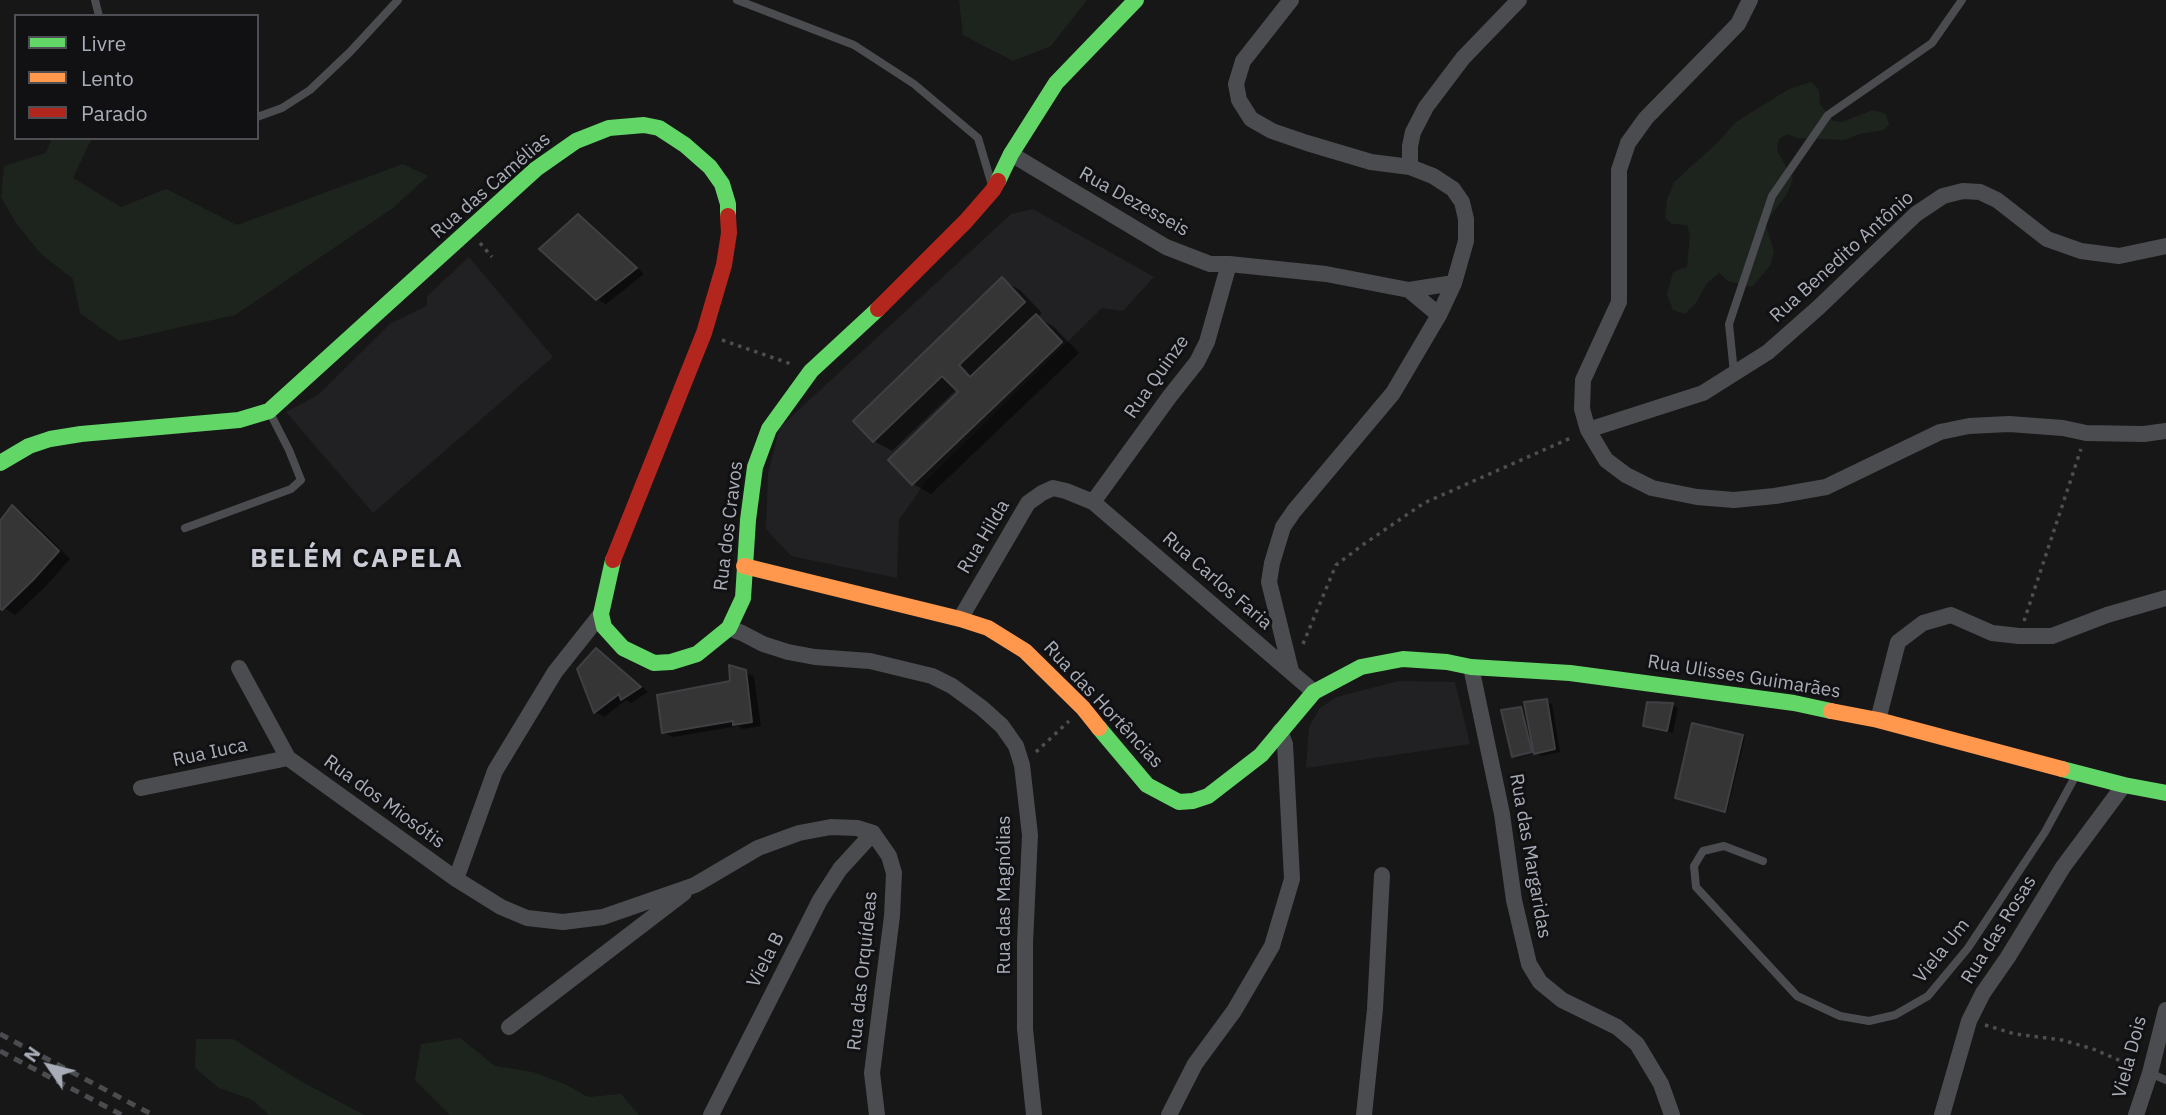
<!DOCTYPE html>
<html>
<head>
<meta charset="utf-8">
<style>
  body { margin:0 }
  #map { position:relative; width:2166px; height:1115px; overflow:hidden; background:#171717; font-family:"IBM Plex Sans",sans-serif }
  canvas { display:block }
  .legend { position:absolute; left:14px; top:14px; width:245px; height:126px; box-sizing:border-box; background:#111113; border:2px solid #4d4f55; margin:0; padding:9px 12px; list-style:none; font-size:21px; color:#a8adb8 }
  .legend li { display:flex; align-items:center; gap:14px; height:35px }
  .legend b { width:35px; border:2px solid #4d4f55 }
  .north { position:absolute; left:14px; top:1031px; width:70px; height:70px; -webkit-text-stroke:5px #111113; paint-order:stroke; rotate:305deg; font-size:19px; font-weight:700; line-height:28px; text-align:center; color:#a8adb8 }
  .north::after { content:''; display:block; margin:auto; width:24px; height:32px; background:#a8adb8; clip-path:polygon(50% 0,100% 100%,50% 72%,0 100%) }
</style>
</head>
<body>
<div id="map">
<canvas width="2166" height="1115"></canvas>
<ul class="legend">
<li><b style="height:9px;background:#63d668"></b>Livre</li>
<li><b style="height:9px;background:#ff974d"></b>Lento</li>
<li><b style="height:9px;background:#b3261e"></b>Parado</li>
</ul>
<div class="north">N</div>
</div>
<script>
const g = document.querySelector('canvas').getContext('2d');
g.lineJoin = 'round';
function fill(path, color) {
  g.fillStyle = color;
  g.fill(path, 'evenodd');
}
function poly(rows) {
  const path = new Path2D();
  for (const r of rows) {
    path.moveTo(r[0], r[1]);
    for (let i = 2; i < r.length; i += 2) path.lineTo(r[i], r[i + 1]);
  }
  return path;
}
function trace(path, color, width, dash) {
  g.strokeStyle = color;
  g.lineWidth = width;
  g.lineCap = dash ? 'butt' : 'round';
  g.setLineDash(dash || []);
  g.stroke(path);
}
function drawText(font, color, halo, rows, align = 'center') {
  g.font = font + ' "IBM Plex Sans",sans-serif';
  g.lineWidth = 6;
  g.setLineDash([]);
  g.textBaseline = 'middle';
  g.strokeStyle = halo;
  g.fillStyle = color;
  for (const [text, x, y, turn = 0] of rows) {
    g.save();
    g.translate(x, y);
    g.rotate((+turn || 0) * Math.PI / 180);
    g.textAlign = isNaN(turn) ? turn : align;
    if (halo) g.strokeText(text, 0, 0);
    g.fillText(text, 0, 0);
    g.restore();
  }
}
fill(poly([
  [1033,209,1154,277,1123,311,1102,308,927,480,899,520,897,578,791,556,766,529,768,473,780,427,1011,214],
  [469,257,553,357,373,513,286,412,318,395,391,323,427,306,427,296],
  [1398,681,1455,682,1470,744,1306,768,1309,727,1320,708,1337,697]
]), '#212123');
fill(poly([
  [959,0,1087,0,1051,46,1013,61,963,35],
  [1811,82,1819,90,1820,104,1833,121,1842,122,1873,110,1886,114,1889,125,1884,130,1859,134,1845,140,1797,138,1788,134,1779,139,1777,150,1793,179,1787,194,1771,215,1766,226,1774,251,1770,266,1752,287,1728,281,1719,273,1707,283,1696,303,1685,314,1673,310,1667,294,1673,272,1687,267,1690,236,1687,225,1672,224,1665,218,1667,200,1674,182,1716,144,1736,122,1789,89],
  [52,138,92,138,73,178,121,207,166,189,237,225,403,164,428,176,393,208,235,315,119,341,80,313,73,279,41,254,16,223,1,197,4,166,46,153],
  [460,1038,495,1066,533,1072,565,1084,588,1097,621,1094,639,1115,450,1115,415,1080,421,1044],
  [196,1039,233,1039,297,1079,364,1115,269,1115,253,1100,219,1088,195,1068]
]), '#1d241e');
fill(poly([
  [578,216,587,221,644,274,606,304,597,299],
  [1002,280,1020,290,1042,313,1038,317,1054,327,1079,353,931,494,913,484,891,460,961,392,957,389,892,451,874,441],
  [13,507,25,514,70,559,46,586,15,615,0,605,0,523],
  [596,650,605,655,648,692,631,703,626,700,604,717,595,712],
  [745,672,754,677,761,726,743,729,738,726,673,737,664,732],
  [1546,701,1552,704,1560,752,1541,756,1535,753,1515,758,1513,756,1521,709,1523,710,1528,732,1531,731],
  [1672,705,1678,708,1673,733,1650,728,1645,725],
  [1694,726,1745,737,1727,812,1679,799]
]), '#0007');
const building = poly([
  [578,214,637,268,596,300,539,249,578,214],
  [1002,277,1025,302,959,365,970,377,1036,314,1062,342,912,485,888,460,958,392,942,376,873,442,853,421,1002,277],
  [12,505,59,551,33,580,2,610,0,608,0,521,12,505],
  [596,648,641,687,621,700,619,694,594,713,577,669,596,648],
  [729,665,746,670,752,722,733,725,733,721,662,733,657,695,730,681,729,665],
  [1547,699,1555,749,1534,754,1524,702,1547,699],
  [1647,702,1673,703,1667,731,1643,726,1647,702],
  [1521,707,1532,752,1512,757,1501,710,1521,707],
  [1692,723,1743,735,1725,812,1675,798,1692,723]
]);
fill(building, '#353536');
trace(building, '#3f4043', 2);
trace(poly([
  [480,243,492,257],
  [722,340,794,365],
  [2024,621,2081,449],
  [1303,644,1336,565,1364,544,1424,503,1573,437],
  [1036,752,1069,721],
  [1985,1025,2015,1034,2062,1040,2093,1049,2135,1067]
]), '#4d4e52', 3.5, [3.5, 5]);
trace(poly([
  [95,0,99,16],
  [737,0,854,45,914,84,978,138,992,185],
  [257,117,282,108,310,90,350,52,398,0],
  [1734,373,1729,324,1772,196,1828,115,1932,43,1962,0],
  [185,528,291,489,301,480,289,450,269,411],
  [1763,861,1724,846,1703,851,1694,866,1696,887,1797,996,1840,1016,1869,1021,1895,1015,1928,996,1968,948,2045,832,2076,775],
  [2150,1073,2166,1080]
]), '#4b4c50', 8);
trace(poly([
  [1750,0,1738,24,1646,118,1628,143,1619,170,1619,302,1583,380,1582,409,1588,430,1606,460,1626,475,1652,488,1697,497,1734,500,1775,496,1826,487,1940,432,1969,426,2009,424,2063,428,2086,433,2144,434,2166,431],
  [1011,154,1166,247,1210,264,1229,264,1326,274,1409,290],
  [1410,167,1410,146,1413,132,1426,107,1463,58,1519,0],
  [1439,315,1409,290,1454,283],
  [1588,430,1703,393,1768,352,1819,307,1916,214,1943,196,1963,191,1980,192,1997,200,2047,239,2081,251,2119,256,2166,246],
  [1093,502,1170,396,1197,362,1207,342,1229,264],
  [960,619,1028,503,1042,493,1053,488,1066,491,1093,502,1314,692],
  [729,628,742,633,763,644,788,652,815,657,870,661,932,676,952,686,982,708,1002,726,1016,746,1022,765,1030,835,1025,943,1025,1029,1034,1115],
  [1471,667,1502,814,1514,900,1529,964,1540,982,1562,1000,1617,1027,1637,1044,1661,1084,1672,1115],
  [239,668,288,758,456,879,501,907,527,918,563,922,603,917,695,885,758,848,799,833,831,827,857,828,873,833,889,856,894,873,892,916,872,1073,877,1115],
  [1291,671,1269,582,1272,563,1283,527,1294,511,1393,393,1439,315,1454,283,1466,241,1466,219,1462,202,1453,189,1433,176,1410,167,1371,162,1307,143,1272,131,1251,119,1239,100,1236,84,1243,61,1291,0],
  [1878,720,1898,642,1923,623,1951,615,1992,633,2019,636,2052,636,2107,615,2166,598],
  [141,788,288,758],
  [456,879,495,771,555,672,601,614],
  [509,1027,684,893],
  [711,1115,820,900,840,869,873,833],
  [1169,1115,1195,1064,1234,1011,1272,946,1292,879,1285,744,1280,731],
  [1364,1115,1375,1009,1382,875],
  [1942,1115,1969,1021,1983,993,2008,957,2063,867,2124,785],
  [2136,1115,2150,1073,2166,1010]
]), '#4b4c50', 16);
trace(poly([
  [998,181,1011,154,1056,83,1136,0],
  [0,463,29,446,50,439,81,434,239,420,269,411,536,169,576,141,609,128,644,125,659,128,685,145,710,167,722,184,728,204,728,216],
  [613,560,601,614,604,627,623,648,654,663,671,662,697,654,729,628,743,598,748,520,755,467,769,429,811,371,878,309],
  [1099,728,1147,785,1179,802,1193,801,1208,796,1261,755,1314,692,1361,667,1403,659,1447,662,1471,667,1570,673,1794,703,1831,711],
  [2062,769,2124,785,2166,793]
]), '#63d668', 16);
trace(poly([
  [744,566,960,619,988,628,1025,651,1083,708,1099,728],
  [1831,711,1878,720,2062,769]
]), '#ff974d', 16);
trace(poly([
  [878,309,966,221,993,190,998,181],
  [613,560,704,333,724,265,729,233,728,216]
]), '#b3261e', 16);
trace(poly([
  [0,1034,153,1115],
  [0,1051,122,1115]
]), '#4b4c4f', 5, [9, 7]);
drawText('19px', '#a8adb8', '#111113', [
  ["Rua das Camélias",491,186,-41],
  ["Rua Dezesseis",1134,202,29],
  ["Rua Benedito Antônio",1842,257,-42],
  ["Rua Quinze",1157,377,-55],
  ["Rua dos Cravos",729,526,-83],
  ["Rua Hilda",984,537,-59],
  ["Rua Carlos Faria",1217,581,41],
  ["Rua Ulisses Guimarães",1744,677,9],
  ["Rua das Hortências",1103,705,47],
  ["Rua Iuca",210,753,-12],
  ["Rua dos Miosótis",384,802,36],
  ["Rua das Margaridas",1530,856,80],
  ["Rua das Magnólias",1005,895,-90],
  ["Rua das Rosas",1999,930,-58],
  ["Viela Um",1942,951,-51],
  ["Viela B",766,960,-63],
  ["Rua das Orquídeas",863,971,-84],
  ["Viela Dois",2130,1057,-75]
]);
g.letterSpacing = '2px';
drawText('bold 26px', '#c9ccd4', '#111113', [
  ["BELÉM CAPELA",357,559]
]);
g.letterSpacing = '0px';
</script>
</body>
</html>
